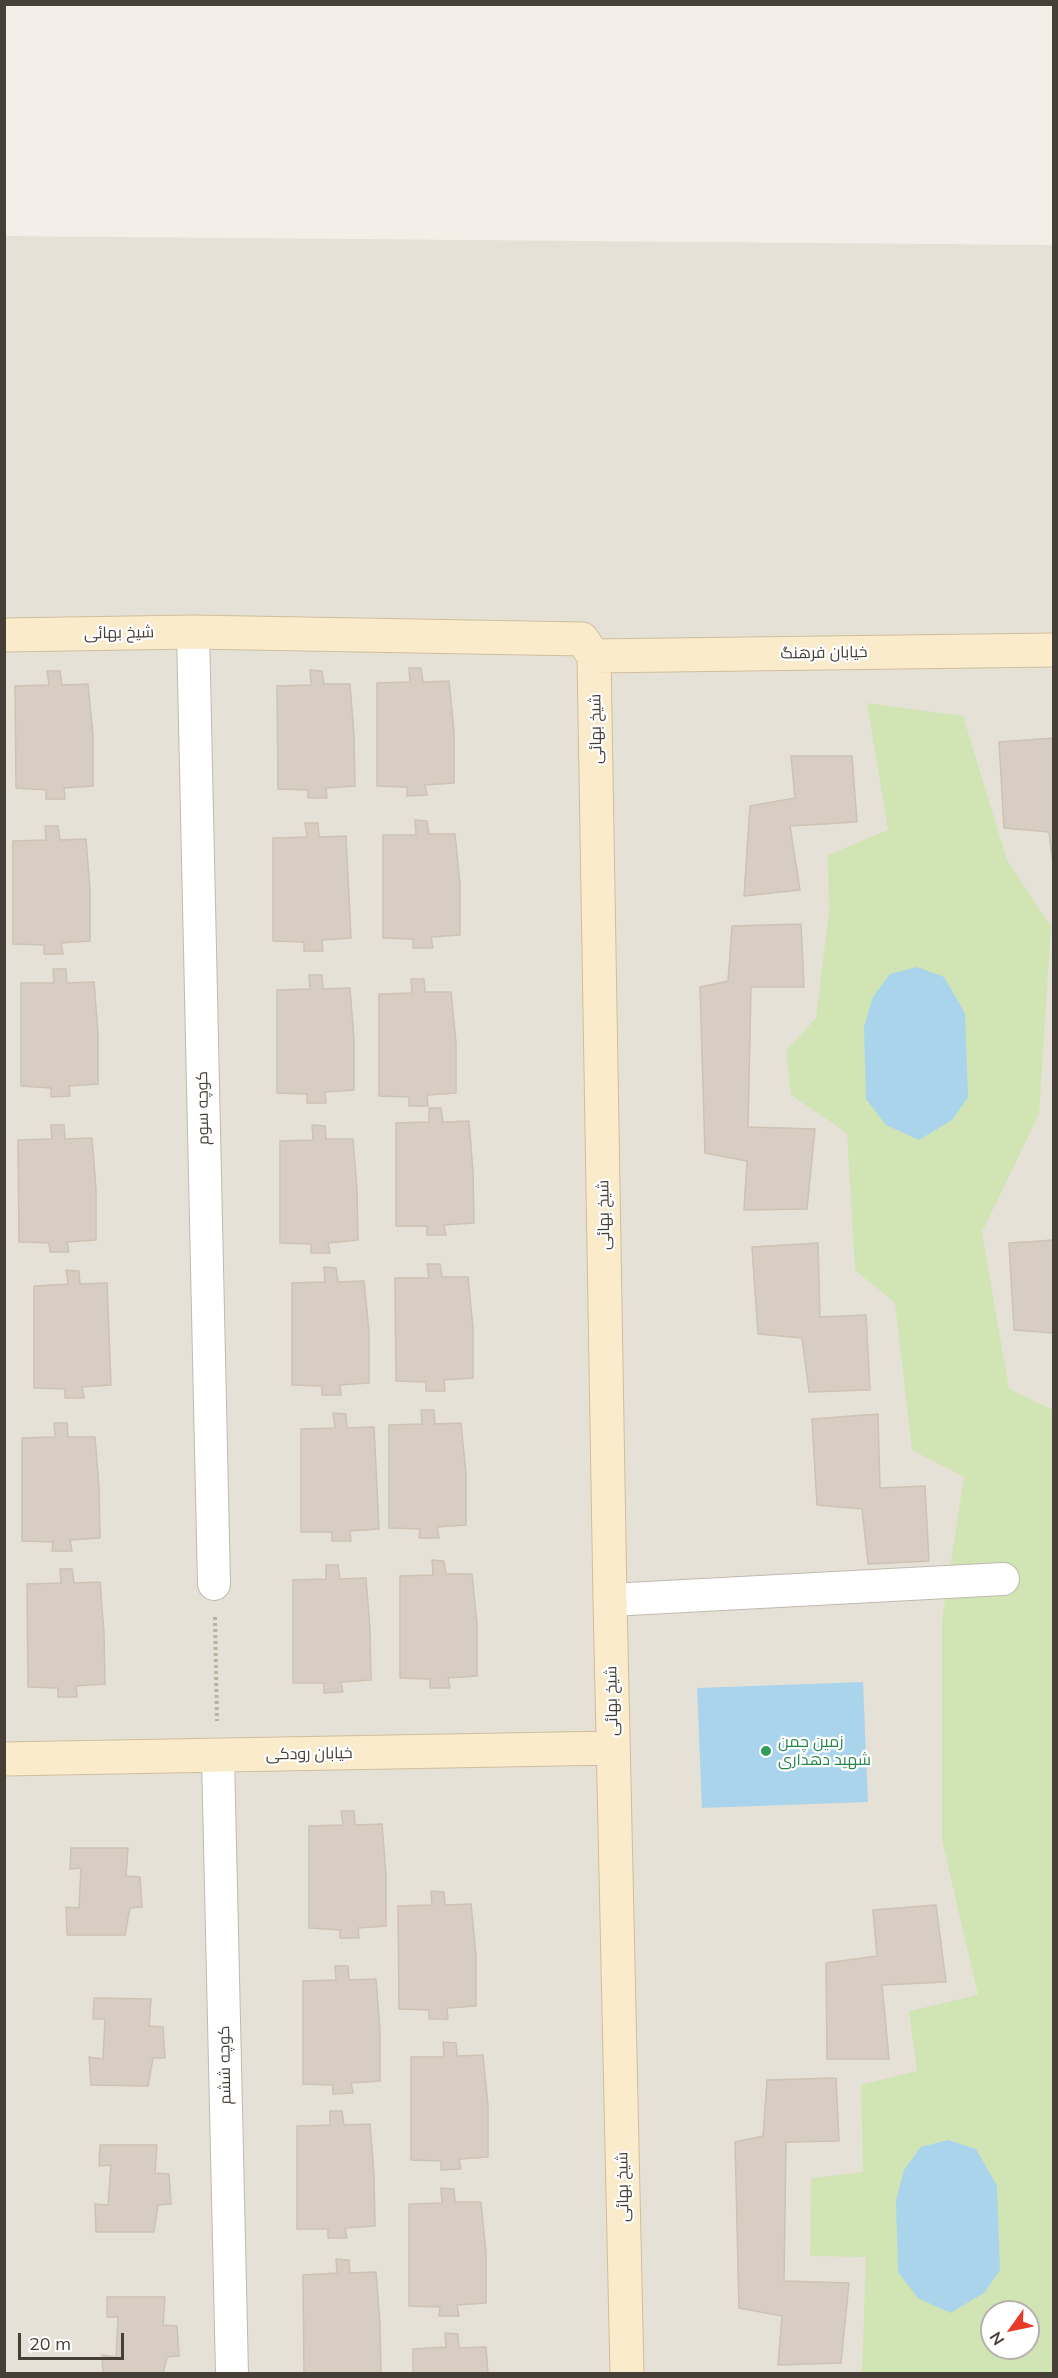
<!DOCTYPE html>
<html>
<head>
<meta charset="utf-8">
<style>
  body { margin:0 }
  #map { position:relative; width:1058px; height:2378px; overflow:hidden; background:#f3efe8; font-family:Mulish,sans-serif }
  canvas { display:block }
  .frame { position:absolute; inset:0; border:6px solid #463f37; pointer-events:none }
  .north { position:absolute; left:980px; top:2300px; width:60px; height:60px; box-sizing:border-box; background:#fff; border:2px solid #b5b2af; border-radius:50%; rotate:237deg; font-size:16px; font-weight:700; line-height:24px; text-align:center; color:#463f37 }
  .north::after { content:''; display:block; margin:auto; width:21px; height:27px; background:#e93a29; clip-path:polygon(50% 0,100% 100%,50% 72%,0 100%) }
  .scale { position:absolute; left:18px; top:2333px; width:106px; height:27px; box-sizing:border-box; border:3px solid #463f37; border-top:0; padding-left:8px; font-size:18px; line-height:21px; white-space:nowrap; color:#463f37; -webkit-text-stroke:4px #fff; paint-order:stroke }
</style>
</head>
<body>
<div id="map">
<canvas width="1058" height="2378"></canvas>
<div class="frame"></div>
<div class="north">N</div>
<div class="scale">20 m</div>
</div>
<script>
const g = document.querySelector('canvas').getContext('2d');
g.lineJoin = 'round';
function fill(path, color) {
  g.fillStyle = color;
  g.fill(path, 'evenodd');
}
function poly(rows) {
  const path = new Path2D();
  for (const r of rows) {
    path.moveTo(r[0], r[1]);
    for (let i = 2; i < r.length; i += 2) path.lineTo(r[i], r[i + 1]);
  }
  return path;
}
function trace(path, color, width, dash) {
  g.strokeStyle = color;
  g.lineWidth = width;
  g.lineCap = dash ? 'butt' : 'round';
  g.setLineDash(dash || []);
  g.stroke(path);
}
function drawText(font, color, halo, rows, align = 'center') {
  g.font = font + ' Mulish,Cairo,sans-serif';
  g.lineWidth = 4.5;
  g.setLineDash([]);
  g.textBaseline = 'middle';
  g.strokeStyle = halo;
  g.fillStyle = color;
  for (const [text, x, y, turn = 0] of rows) {
    g.save();
    g.translate(x, y);
    g.rotate((+turn || 0) * Math.PI / 180);
    g.textAlign = isNaN(turn) ? turn : align;
    if (halo) g.strokeText(text, 0, 0);
    g.fillText(text, 0, 0);
    g.restore();
  }
}
fill(poly([
  [5,236,1053,245,1053,2373,5,2374],
  [992,2312,1028,2312,1028,2348,992,2348]
]), '#e6e1d7');
fill(poly([
  [867,703,963,716,1007,860,1051,927,1039,1114,982,1232,1009,1389,1053,1410,1053,2373,862,2373,866,2257,810,2256,811,2178,863,2172,861,2085,917,2071,909,2011,978,1995,942,1840,942,1620,964,1477,912,1450,895,1303,855,1270,847,1133,791,1095,786,1051,816,1018,829,912,828,855,888,830],
  [992,2312,1028,2312,1028,2348,992,2348]
]), '#d1e4b4');
fill(poly([
  [917,967,944,977,965,1013,968,1097,952,1120,919,1140,886,1125,866,1099,864,1027,873,997,890,974],
  [863,1682,868,1802,702,1808,697,1688],
  [948,2140,976,2149,997,2186,1000,2270,984,2293,950,2313,918,2298,898,2272,896,2200,904,2170,921,2147]
]), '#a9d4eb');
const building = poly([
  [409,668,421,668,423,682,449,681,454,732,454,783,425,785,427,795,407,796,407,787,377,786,377,683,410,682,409,668],
  [310,670,322,671,324,684,350,684,354,735,355,786,326,788,327,798,308,798,308,790,278,789,277,686,311,685,310,670],
  [47,671,60,671,62,685,88,684,93,735,93,786,64,788,65,799,46,799,46,790,16,788,15,686,49,685,47,671],
  [1054,738,1054,871,1049,832,1004,828,999,742,1054,738],
  [791,756,852,756,857,822,790,826,800,890,744,896,750,806,795,798,791,756],
  [415,820,427,821,429,834,455,834,460,884,460,935,431,937,433,948,413,948,413,939,383,938,383,835,416,835,415,820],
  [305,823,318,823,319,837,346,836,351,938,322,940,323,951,304,951,304,942,273,941,273,838,307,837,305,823],
  [45,826,58,826,60,840,86,839,90,890,90,941,61,943,63,954,44,954,44,945,13,944,13,841,46,840,45,826],
  [801,924,804,987,751,987,748,1127,815,1129,807,1209,744,1210,747,1161,705,1153,700,987,728,981,732,926,801,924],
  [53,969,66,969,67,983,94,982,98,1033,98,1084,69,1086,70,1096,51,1097,51,1088,21,1086,21,983,54,983,53,969],
  [309,975,322,975,323,989,350,988,354,1039,354,1090,325,1092,326,1103,307,1103,307,1094,277,1093,277,990,310,989,309,975],
  [411,979,424,979,425,992,451,992,456,1043,456,1093,427,1095,428,1106,409,1106,409,1097,379,1096,379,994,412,993,411,979],
  [429,1108,441,1108,443,1122,469,1121,473,1172,474,1223,444,1225,446,1235,427,1235,427,1226,396,1226,396,1123,429,1122,429,1108],
  [51,1125,64,1125,65,1139,92,1138,96,1189,96,1240,67,1242,69,1252,50,1252,49,1243,19,1242,18,1140,52,1139,51,1125],
  [312,1125,325,1126,326,1139,353,1139,357,1190,358,1240,328,1243,330,1253,311,1253,311,1244,280,1243,280,1141,313,1140,312,1125],
  [1054,1240,1054,1333,1014,1330,1009,1243,1054,1240],
  [818,1243,820,1317,866,1315,870,1390,809,1392,802,1338,758,1334,752,1247,818,1243],
  [427,1264,440,1264,442,1277,468,1277,473,1328,473,1378,444,1380,445,1391,426,1391,426,1382,396,1381,395,1278,429,1278,427,1264],
  [324,1267,336,1268,338,1282,364,1281,369,1332,369,1383,340,1385,341,1395,322,1395,322,1386,292,1385,292,1283,325,1282,324,1267],
  [66,1270,79,1271,80,1284,107,1283,111,1385,82,1387,84,1398,65,1398,65,1389,34,1388,34,1286,68,1284,66,1270],
  [421,1410,434,1410,435,1424,461,1423,466,1474,466,1525,437,1527,439,1538,419,1538,420,1529,389,1528,389,1425,422,1424,421,1410],
  [333,1413,346,1414,347,1428,374,1427,379,1529,350,1531,351,1541,332,1541,332,1532,301,1532,301,1429,335,1428,333,1413],
  [878,1414,880,1488,925,1486,929,1561,868,1564,862,1509,817,1505,812,1419,878,1414],
  [54,1423,67,1423,68,1437,95,1437,99,1487,100,1538,70,1540,72,1551,52,1551,53,1542,22,1541,22,1438,55,1437,54,1423],
  [432,1560,444,1561,446,1574,472,1574,477,1625,477,1676,448,1678,450,1688,430,1688,430,1679,400,1678,400,1576,433,1575,432,1560],
  [326,1565,338,1565,340,1579,366,1578,370,1629,371,1680,341,1682,343,1692,324,1693,324,1683,293,1683,293,1580,326,1579,326,1565],
  [60,1569,72,1569,74,1583,100,1582,104,1633,105,1684,76,1686,77,1697,58,1697,58,1688,28,1687,27,1584,61,1583,60,1569],
  [341,1811,354,1811,355,1825,382,1824,386,1875,386,1926,358,1928,359,1938,340,1938,340,1930,309,1928,309,1826,343,1825,341,1811],
  [71,1848,128,1848,126,1876,140,1877,142,1907,130,1908,125,1935,67,1935,66,1907,79,1908,81,1868,70,1869,71,1848],
  [431,1891,444,1892,445,1905,471,1904,476,1955,476,2006,447,2008,448,2019,429,2019,429,2010,399,2009,398,1906,432,1905,431,1891],
  [936,1905,946,1982,882,1985,889,2059,827,2059,826,1963,877,1956,873,1910,936,1905],
  [335,1966,348,1966,349,1980,376,1979,380,2030,380,2081,351,2083,353,2093,333,2094,333,2085,303,2084,303,1981,336,1980,335,1966],
  [94,1998,151,1999,149,2026,163,2027,165,2058,153,2058,148,2086,91,2085,89,2057,103,2059,105,2019,93,2019,94,1998],
  [443,2042,456,2043,457,2056,483,2055,488,2106,488,2157,459,2159,461,2169,441,2170,441,2161,411,2160,411,2057,444,2057,443,2042],
  [836,2078,839,2141,786,2142,784,2281,849,2283,841,2363,778,2365,782,2316,739,2308,735,2142,763,2136,767,2080,836,2078],
  [330,2111,342,2111,344,2125,370,2124,374,2175,375,2226,345,2228,347,2238,328,2238,328,2229,297,2229,297,2126,330,2125,330,2111],
  [100,2145,157,2145,155,2173,169,2174,171,2204,158,2205,154,2232,96,2232,95,2204,108,2205,111,2165,99,2166,100,2145],
  [441,2188,454,2189,455,2202,481,2202,486,2253,486,2303,457,2305,459,2316,439,2316,440,2307,409,2306,409,2204,442,2203,441,2188],
  [336,2259,349,2260,350,2273,376,2272,380,2324,381,2374,304,2374,303,2275,337,2273,336,2259],
  [107,2297,165,2297,163,2325,177,2326,179,2356,167,2357,163,2374,103,2374,102,2355,116,2357,118,2317,107,2317,107,2297],
  [445,2333,458,2334,459,2348,486,2347,488,2374,413,2374,413,2349,446,2347,445,2333]
]);
fill(building, '#d7cdc2');
trace(building, '#cec2b2', 1.5);
const street = poly([
  [193,632,214,1584],
  [610,1600,1003,1579],
  [218,1756,232,2374]
]);
const secondary = poly([
  [4,635,193,632,582,639,594,656,610,1600,627,2374],
  [594,656,1054,650],
  [4,1759,613,1748]
]);
trace(street, '#c1b9af', 34);
trace(secondary, '#cfbe9b', 35);
trace(poly([
  [215,1617,217,1721]
]), '#beb19e', 4, [3, 3]);
trace(street, '#fff', 32);
trace(secondary, '#faeccb', 33);
for (const [x, y, r, color] of [
  [766,1751,6,"#2e9e5b"]
]) {
  const dot = new Path2D();
  dot.arc(x, y, r, 0, 2 * Math.PI);
  g.fillStyle = color;
  g.fill(dot);
  trace(dot, '#fff', 2);
}
drawText('16px', '#463f37', '#fff', [
  ["شیخ بهائی",119,633,-1],
  ["خیابان فرهنگ",824,653,-1],
  ["شیخ بهائی",596,729,-91],
  ["کوچه سوم",203,1108,-91],
  ["شیخ بهائی",604,1215,-91],
  ["شیخ بهائی",612,1701,-91],
  ["خیابان رودکی",309,1754,-1],
  ["کوچه ششم",225,2065,-91],
  ["شیخ بهائی",623,2187,-91]
]);
drawText('16px', '#27864d', '#fff', [
  ["زمین چمن",778,1742],
  ["شهید دهداری",778,1760]
], 'left');
</script>
</body>
</html>
